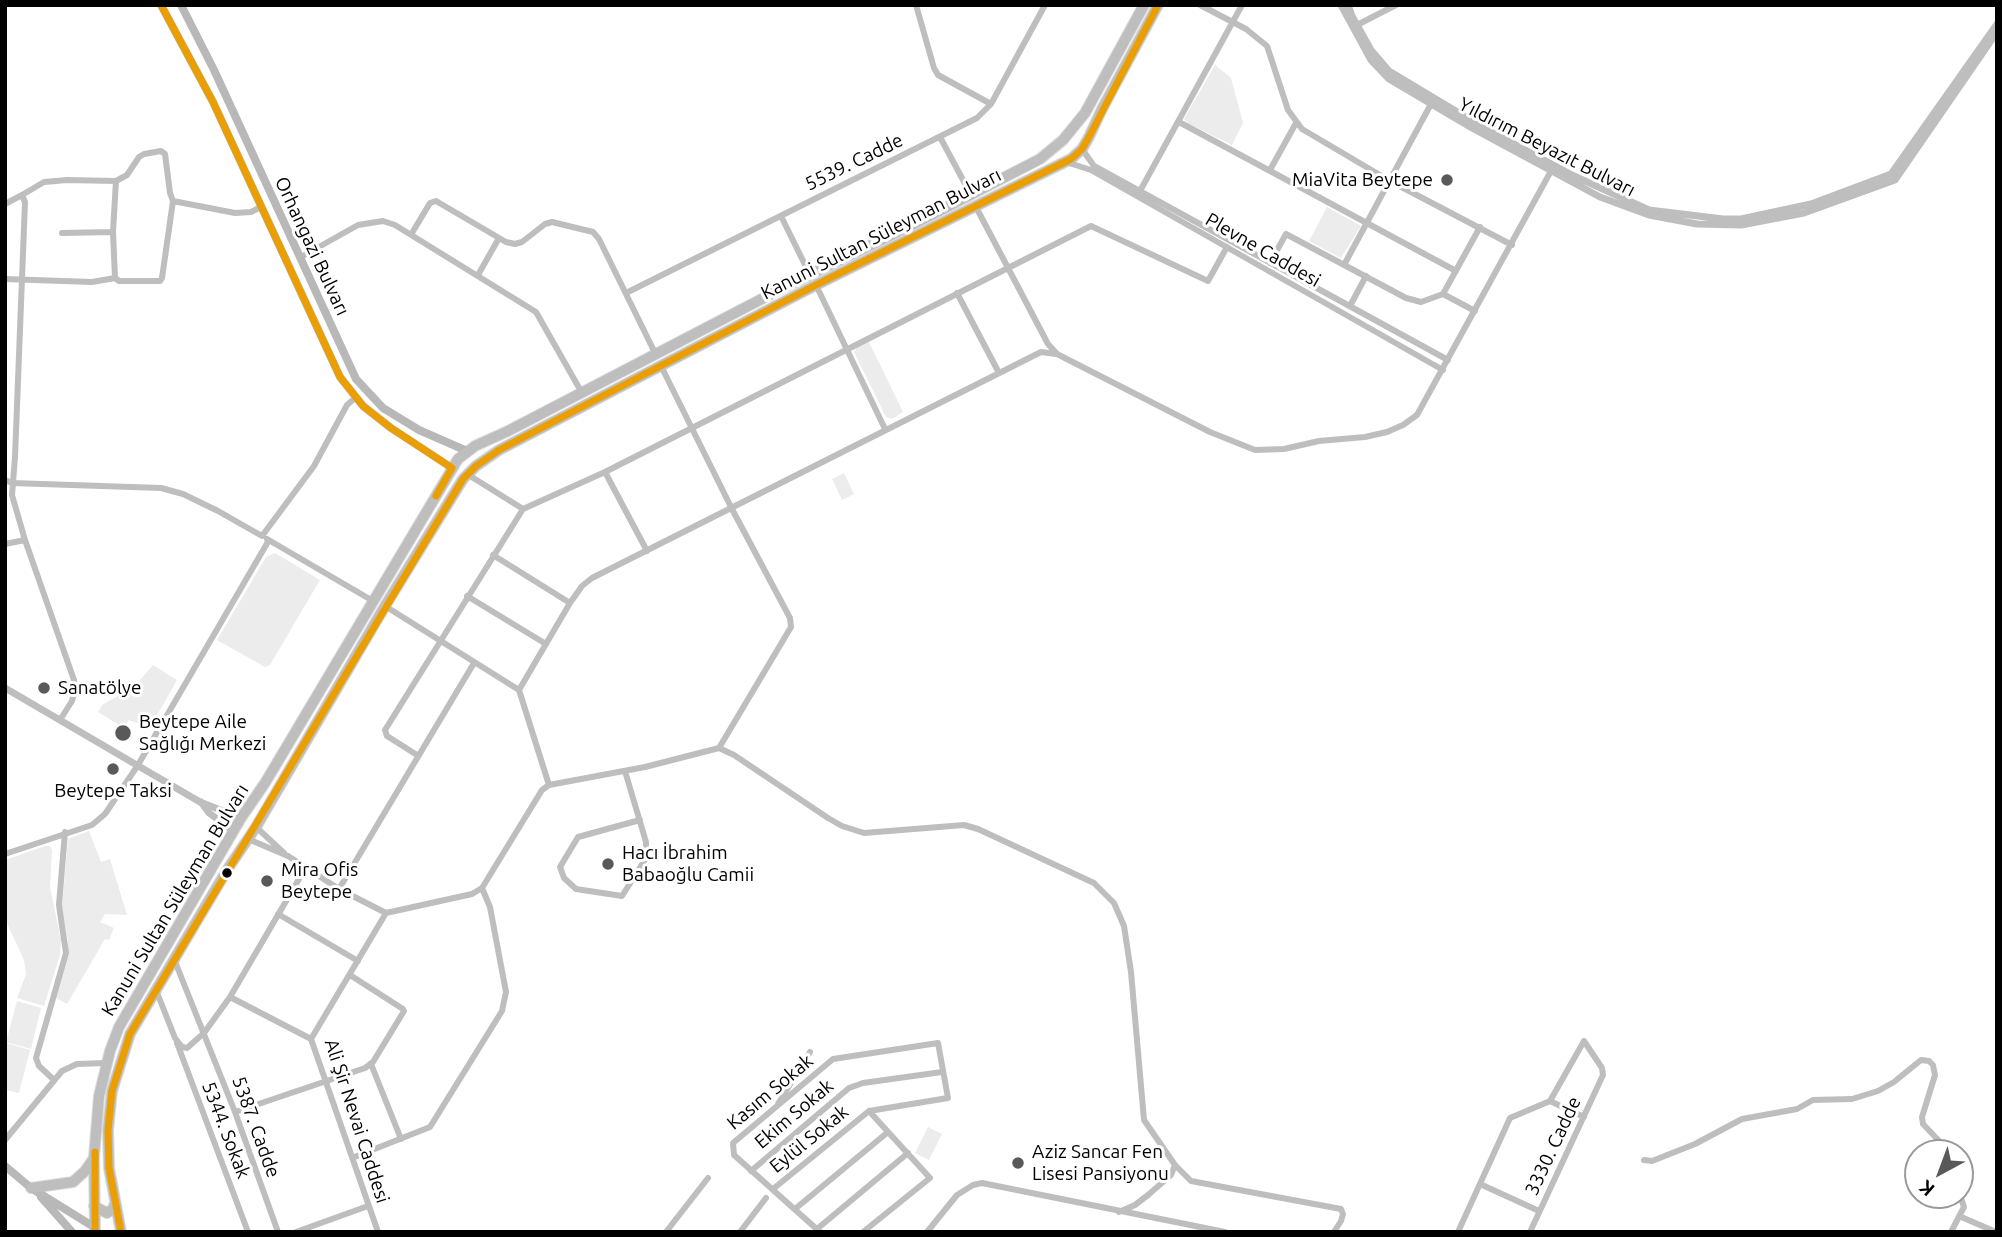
<!DOCTYPE html>
<html>
<head>
<meta charset="utf-8">
<style>
  body { margin:0 }
  #map { position:relative; width:2002px; height:1237px; overflow:hidden; background:#fff; font-family:Ubuntu,sans-serif }
  canvas { display:block }
  .frame { position:absolute; inset:0; border:7px solid #000; pointer-events:none }
  .north { position:absolute; left:1904px; top:1139px; width:70px; height:70px; box-sizing:border-box; background:#fff; border:2px solid #999; border-radius:50%; rotate:221deg; font-size:19px; font-weight:700; line-height:28px; text-align:center; color:#000 }
  .north::after { content:''; display:block; margin:auto; width:24px; height:32px; background:#595959; clip-path:polygon(50% 0,100% 100%,50% 72%,0 100%) }
</style>
</head>
<body>
<div id="map">
<canvas width="2002" height="1237"></canvas>
<div class="frame"></div>
<div class="north">K</div>
</div>
<script>
const g = document.querySelector('canvas').getContext('2d');
g.lineJoin = 'round';
function fill(path, color) {
  g.fillStyle = color;
  g.fill(path, 'evenodd');
}
function poly(rows) {
  const path = new Path2D();
  for (const r of rows) {
    path.moveTo(r[0], r[1]);
    for (let i = 2; i < r.length; i += 2) path.lineTo(r[i], r[i + 1]);
  }
  return path;
}
function trace(path, color, width, dash) {
  g.strokeStyle = color;
  g.lineWidth = width;
  g.lineCap = dash ? 'butt' : 'round';
  g.setLineDash(dash || []);
  g.stroke(path);
}
function drawText(font, color, halo, rows, align = 'center') {
  g.font = font + ' Ubuntu,sans-serif';
  g.lineWidth = 6;
  g.setLineDash([]);
  g.textBaseline = 'middle';
  g.strokeStyle = halo;
  g.fillStyle = color;
  for (const [text, x, y, turn = 0] of rows) {
    g.save();
    g.translate(x, y);
    g.rotate((+turn || 0) * Math.PI / 180);
    g.textAlign = isNaN(turn) ? turn : align;
    if (halo) g.strokeText(text, 0, 0);
    g.fillText(text, 0, 0);
    g.restore();
  }
}
fill(poly([
  [1215,65,1231,78,1243,123,1232,145,1189,124,1184,119],
  [1327,207,1361,226,1341,258,1309,241],
  [869,342,903,412,892,419,886,417,854,352,857,347],
  [844,473,854,494,842,500,832,479],
  [275,553,320,580,270,665,265,667,217,640,266,557],
  [153,665,177,680,151,726,144,722,142,725,129,720,125,726,121,723,119,725,98,712,102,705,135,686],
  [89,831,101,862,110,859,127,915,105,914,100,922,114,928,109,940,105,939,67,1004,56,998,68,954,68,941,62,908,68,839],
  [45,846,50,846,52,850,50,887,61,940,60,955,44,1006,17,998,26,974,24,960,5,919,5,860],
  [17,1001,41,1008,31,1049,6,1042],
  [6,1043,30,1050,19,1093,5,1090],
  [928,1127,942,1134,929,1160,915,1153]
]), '#ececec');
const primary = poly([
  [31,1188,73,1182,85,1171,94,1158],
  [94,1206,107,1213,113,1209,115,1203],
  [95,1232,94,1157,99,1096,110,1051,119,1027,241,818,265,783,458,459,475,446,508,431,777,291,908,227,1040,159,1063,140,1085,113,1144,5],
  [121,1232,109,1168,108,1130,112,1091,130,1034,227,870,256,827,385,606,463,479,476,466,499,450,816,285,1071,159,1082,149,1089,137,1102,109,1158,5]
]);
trace(primary, '#dbdbdb', 12);
trace(poly([
  [916,5,934,68,938,75,991,104],
  [1200,5,1246,29,1267,46,1288,110,1302,129,1390,181,1512,245],
  [1357,25,1396,5],
  [1179,122,1456,271],
  [940,137,971,195],
  [1082,149,1094,166,1448,360],
  [1066,162,1091,170,1443,370],
  [1270,170,1296,123],
  [1140,191,1242,5],
  [5,204,22,195],
  [976,207,1048,344,1057,354,1210,432,1255,450,1284,449,1319,441,1365,437,1387,432,1403,425,1417,415,1551,171],
  [781,216,810,275],
  [113,232,116,181,127,175,139,157,144,154,161,151,165,154,170,193,173,201],
  [62,233,113,232,115,278,119,281,160,281,162,278,173,201,235,213,251,212,261,207],
  [412,233,430,203,436,201,506,242,515,244,522,242,545,224,552,222,593,232,599,239,656,355],
  [301,257,358,225,383,221,395,225,536,312,582,393],
  [1270,263,1286,234,1406,298,1421,302,1443,294,1480,227],
  [1344,265,1431,104],
  [478,275,499,238],
  [5,279,92,282,115,278],
  [816,285,885,429],
  [626,293,977,118,991,104,1045,5],
  [957,293,999,373],
  [1443,294,1475,311],
  [1350,306,1366,276],
  [661,366,732,509,790,618,791,627,719,748],
  [605,472,647,551],
  [467,474,523,509],
  [5,480,12,483,161,488,183,494,218,511,262,536,314,466,347,405,355,398],
  [267,539,373,601],
  [5,544,25,540],
  [493,555,570,603],
  [467,596,546,644],
  [385,606,519,690,549,785],
  [519,690,570,603,582,586,592,578,1041,352,1056,354],
  [60,720,72,701,75,690,74,680,25,540,12,495,15,457,25,202,22,195,44,182,67,180,116,181],
  [417,755,387,736,385,730,523,509,605,472,1091,226,1208,281,1227,247],
  [625,771,646,842,646,858,622,896,576,889,564,878,560,867,578,837,640,820],
  [256,827,284,853],
  [248,839,288,856,339,889,386,913],
  [5,854,92,825,105,814,138,765,269,540],
  [339,889,474,663],
  [386,913,472,894,482,888,542,790,549,785,645,767,719,748,734,755,828,818,842,826,864,833,964,825,978,829,1094,883,1114,903,1124,926,1131,972,1144,1120,1175,1165,1191,1181,1341,1209,1343,1214,1341,1221,1334,1232],
  [278,914,358,961],
  [174,959,235,1112,278,1232],
  [156,990,175,1038,182,1047,187,1048,204,1033,230,997,306,867],
  [230,997,311,1039],
  [177,1043,248,1232],
  [371,1064,401,1139],
  [53,1079,39,1066,36,1058,66,953,59,905,65,832],
  [1550,1101,1584,1117],
  [778,1104,810,1052],
  [235,1112,365,1068,373,1062,404,1011,403,1009,350,975],
  [5,1140,62,1071,77,1064,106,1063],
  [352,1158,430,1127,502,1011,506,992,490,907,482,888],
  [1644,1160,1652,1161,1695,1144,1742,1119,1797,1109,1813,1100,1852,1099,1878,1091,1894,1082,1921,1060,1929,1061,1933,1065,1935,1075,1922,1117,1923,1124,1940,1142,1943,1153],
  [751,1171,849,1088,863,1083,942,1072],
  [1480,1184,1539,1211],
  [773,1189,869,1111,948,1098,938,1043,833,1059,733,1143,734,1155,820,1232],
  [795,1209,888,1132],
  [1119,1212,1135,1205,1148,1195,1171,1175,1175,1165],
  [1959,1216,1996,1232],
  [817,1229,908,1153],
  [296,1232,368,1206],
  [378,1232,311,1039,386,913],
  [666,1232,708,1178],
  [740,1232,766,1198],
  [863,1232,930,1178,869,1111],
  [927,1232,957,1195,973,1185,982,1183,1225,1232],
  [1458,1232,1510,1118,1550,1101,1584,1041,1602,1068,1603,1075,1530,1232],
  [1951,1232,1964,1207,1960,1195]
]), '#bebebe', 6);
trace(poly([
  [1341,5,1371,60,1389,79,1472,128,1600,197,1649,215,1697,224,1741,225,1804,213,1895,180,1997,32],
  [1348,5,1352,16,1371,50,1389,71,1479,125,1572,175,1649,210,1723,219,1741,219,1811,204,1891,174,1997,24],
  [5,688,200,802,241,818],
  [201,802,209,813,234,831]
]), '#bebebe', 7);
trace(poly([
  [161,5,213,102,340,377,363,406,391,428,452,468],
  [181,5,214,70,356,379,383,408,419,430,467,451],
  [5,1166,31,1188,94,1227],
  [41,1197,72,1232]
]), '#b8b8b8', 8);
trace(primary, '#bebebe', 10);
trace(poly([
  [161,5,213,102,340,377,363,406,391,428,452,468,436,496],
  [95,1152,95,1232],
  [121,1232,109,1168,108,1130,112,1091,130,1034,463,479,476,466,499,450,816,285,1071,159,1082,149,1089,137,1158,5]
]), '#eb9e00', 7);
for (const [x, y, r, color] of [
  [1447,180,7,"#595959"],
  [44,688,7,"#595959"],
  [123,733,9,"#595959"],
  [113,769,7,"#595959"],
  [608,864,7,"#595959"],
  [227,873,6,"#000"],
  [267,881,7,"#595959"],
  [1018,1163,7,"#595959"]
]) {
  const dot = new Path2D();
  dot.arc(x, y, r, 0, 2 * Math.PI);
  g.fillStyle = color;
  g.fill(dot);
  trace(dot, '#fff', 2.5);
}
drawText('19px', '#000', '#fff', [
  ["Yıldırım Beyazıt Bulvarı",1547,147,27],
  ["5539. Cadde",854,162,-26],
  ["Kanuni Sultan Süleyman Bulvarı",881,234,-27],
  ["Orhangazi Bulvarı",312,246,65],
  ["Plevne Caddesi",1263,250,30],
  ["Kanuni Sultan Süleyman Bulvarı",175,900,-59],
  ["Kasım Sokak",770,1092,-40],
  ["Ekim Sokak",794,1114,-40],
  ["Ali Şir Nevai Caddesi",357,1121,72],
  ["5387. Cadde",256,1127,70],
  ["5344. Sokak",226,1130,69],
  ["Eylül Sokak",809,1139,-39],
  ["3330. Cadde",1553,1146,-65]
]);
drawText('19px', '#000', '#fff', [
  ["MiaVita Beytepe",1433,180,"right"],
  ["Sanatölye",58,688],
  ["Beytepe Aile",139,722],
  ["Sağlığı Merkezi",139,744],
  ["Beytepe Taksi",113,791,"center"],
  ["Hacı İbrahim",622,853],
  ["Babaoğlu Camii",622,875],
  ["Mira Ofis",281,870],
  ["Beytepe",281,892],
  ["Aziz Sancar Fen",1032,1152],
  ["Lisesi Pansiyonu",1032,1174]
], 'left');
</script>
</body>
</html>
